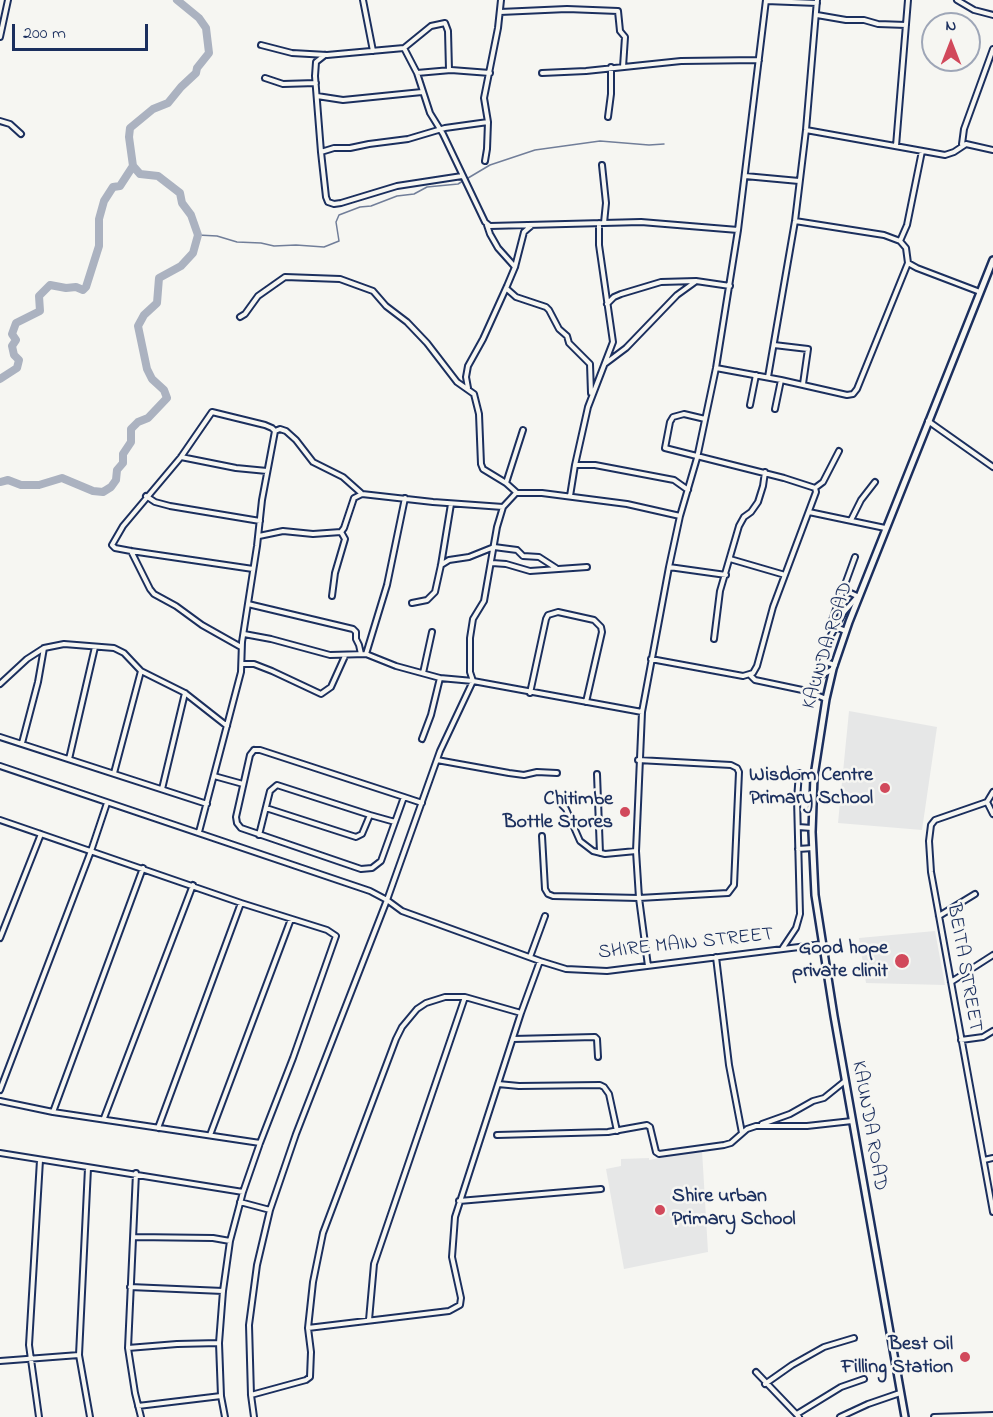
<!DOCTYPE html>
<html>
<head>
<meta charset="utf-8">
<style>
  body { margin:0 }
  #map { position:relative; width:993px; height:1417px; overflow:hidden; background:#f6f6f2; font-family:"Indie Flower",sans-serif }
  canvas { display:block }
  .north { position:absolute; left:921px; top:12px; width:60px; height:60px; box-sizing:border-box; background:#f6f6f2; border:2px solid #9ea6b7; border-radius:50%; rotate:0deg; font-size:16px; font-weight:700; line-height:24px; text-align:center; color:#1b2f5e }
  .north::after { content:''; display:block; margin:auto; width:21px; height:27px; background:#d1495b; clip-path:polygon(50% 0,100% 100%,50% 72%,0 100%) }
  .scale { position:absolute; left:12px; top:24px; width:136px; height:27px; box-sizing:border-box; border:3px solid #1b2f5e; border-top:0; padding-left:8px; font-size:18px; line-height:21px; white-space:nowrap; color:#1b2f5e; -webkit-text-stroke:4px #f6f6f2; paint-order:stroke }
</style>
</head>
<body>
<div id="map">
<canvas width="993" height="1417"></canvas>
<div class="north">N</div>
<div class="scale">200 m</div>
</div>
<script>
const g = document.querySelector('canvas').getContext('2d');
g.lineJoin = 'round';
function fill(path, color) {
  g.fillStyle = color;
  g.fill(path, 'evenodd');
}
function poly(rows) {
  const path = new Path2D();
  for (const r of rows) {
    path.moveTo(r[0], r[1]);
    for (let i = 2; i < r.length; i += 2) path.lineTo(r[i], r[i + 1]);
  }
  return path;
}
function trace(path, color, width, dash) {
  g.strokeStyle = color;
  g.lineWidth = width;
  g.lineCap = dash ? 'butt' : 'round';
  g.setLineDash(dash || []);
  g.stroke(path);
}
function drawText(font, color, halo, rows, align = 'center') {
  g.font = font + ' "Indie Flower",sans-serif';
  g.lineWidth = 5;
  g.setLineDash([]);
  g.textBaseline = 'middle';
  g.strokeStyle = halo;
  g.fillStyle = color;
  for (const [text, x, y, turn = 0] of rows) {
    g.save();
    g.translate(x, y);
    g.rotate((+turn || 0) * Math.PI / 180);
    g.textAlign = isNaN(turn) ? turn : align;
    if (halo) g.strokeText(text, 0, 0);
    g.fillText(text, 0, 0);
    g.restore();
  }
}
fill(poly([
  [849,711,937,727,922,830,838,823],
  [935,931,945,985,866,983,859,938],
  [702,1150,708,1252,624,1269,606,1169,621,1166,621,1159,649,1158,649,1160]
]), '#e6e7e7');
trace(poly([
  [198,235,217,236,237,242,261,243,274,246,296,245,324,247,339,241,336,222,339,215,360,207,371,206,397,196,414,194,427,187,458,184,490,165,535,150,600,141,649,145,664,144]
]), '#717e99', 1.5);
trace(poly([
  [0,379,17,368,19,360,14,355,12,346,16,340,12,334,16,323,40,311,39,296,50,285,66,288,76,287,83,290,86,287,99,246,99,219,104,201,113,187,120,186,133,166],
  [0,482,8,480,21,485,39,485,62,478,93,491,103,492,111,487,116,480,117,470,123,463,123,454,131,442,131,429,138,422,148,418,167,398,164,390,152,379,147,369,138,326,144,315,157,303,159,278,181,266,193,253,198,235,191,215,182,203,180,193,158,176,140,174,133,166,129,137,130,128,153,109,168,103,181,87,196,73,197,68,209,53,206,28,199,18,177,0]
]), '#abb2c0', 8);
const street = poly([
  [363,0,373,51],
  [957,0,974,10,993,15],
  [766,1,817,3],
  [500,12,567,9,618,11,620,31,625,37,623,67],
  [817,15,846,20,864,20,878,24,906,25],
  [0,37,8,0],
  [261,45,292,53,327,55,404,48,417,73,430,113,443,134,485,222,490,226,641,222,738,230],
  [404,48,431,26,445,23,448,31,449,70],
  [325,55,316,62,315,76,321,152,326,197,328,202,334,204,341,203,397,186,462,176],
  [417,73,451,70,490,73],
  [542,73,586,71,681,61,759,60],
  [265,78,283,84,316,83],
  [317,96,343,100,422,92],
  [608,117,611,94,611,67],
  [0,121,10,124,21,134],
  [806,130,945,155,954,152,966,144,993,150],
  [962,144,964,129,993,49],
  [896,146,908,0],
  [321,152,334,148,350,148,369,144,408,139,445,128,488,122,484,98,498,28,501,0],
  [485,161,487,149,488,122],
  [602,165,606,203,604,223],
  [745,176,799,181],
  [487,225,490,234,498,248,515,267],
  [900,241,907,225,922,151],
  [908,263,917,268,980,292],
  [507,289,516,297,546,307,549,310,559,329,567,336,569,343,590,364,591,393],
  [607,304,614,297,621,294,661,282,696,281,730,286],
  [240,317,245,314,258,296,285,277,340,279,373,291,386,306,407,322,427,343,457,382,474,394,479,414,481,464,483,469,506,483,516,492],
  [774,345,808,349,803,384],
  [606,363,626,348,677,295,695,282],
  [716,368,781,380,847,395,853,394,857,389,908,263,906,248,900,241,884,235,795,221],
  [768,377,795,221,806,130,817,0],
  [468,388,466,377,468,366,483,339,507,286,515,267,524,232,531,226],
  [750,405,756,375],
  [775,409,781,380],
  [928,421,993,467],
  [275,431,280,429,286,431,296,440,313,462,343,477,361,493],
  [181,457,236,468,267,471],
  [575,465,595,465,674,480,688,490],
  [506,483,523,430],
  [815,488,823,482,839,451],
  [146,496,155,502,170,506,260,521],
  [570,496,575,465,588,407,613,342,599,245,599,223],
  [809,512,885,528],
  [851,520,861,500,875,482],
  [259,536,283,531,313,534,341,532,344,528,354,498,362,494,433,502,503,507],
  [131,551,150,589,154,594,176,606,202,625,241,647],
  [730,559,785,575],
  [492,563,506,564,530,571,587,567],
  [441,565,449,560,469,557,494,547,517,550,523,556,539,557,556,568],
  [669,567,726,575],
  [844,590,857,596],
  [332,596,335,573,345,539,341,532],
  [412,603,427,600,435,592,441,565,451,504],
  [248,604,353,629,356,632,356,639,359,645,361,654],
  [846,631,835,627,832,620,855,557],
  [244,634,271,639,330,655,366,654,396,666,440,678,473,681,642,712],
  [714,639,720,591,739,526,744,517,751,512,758,502,763,486,765,472],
  [366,654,387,585,405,498],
  [651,659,743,676,753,673,757,666,773,607,816,492,815,488,784,478,665,448,670,422,673,417,684,414,705,419],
  [822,661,835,665],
  [242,664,254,664,272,671,321,694,331,687,345,656],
  [423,673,432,632],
  [750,675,755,680,807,691,826,699],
  [817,678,833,669],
  [0,684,27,659,44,648,64,644,114,648,124,653,141,671,185,693,227,726],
  [530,693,546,619,548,615,558,612,594,620,601,627,602,632,586,702],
  [815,695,817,678,830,637,844,612,858,596],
  [0,737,207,804],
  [422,739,431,715,440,678],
  [22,743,38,682,44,648],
  [254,750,260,750,404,797,381,861,372,868,361,869,241,828,237,823,236,817,250,755,254,750],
  [69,759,95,647],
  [437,760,509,773,524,775,537,772,557,773],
  [0,766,370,891,387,900,402,911,540,961,566,969,607,971,823,944],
  [114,773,141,671],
  [597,774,600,853],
  [214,776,243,784],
  [162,789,185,693],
  [404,797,422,803],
  [558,801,566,809,580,841,593,851,605,854,636,851],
  [987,802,935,820,931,825,929,841,931,872,993,1212],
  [987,802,993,814],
  [987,802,993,792],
  [370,815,395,822],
  [0,820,241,903,327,930,336,936,293,1058,260,1143,243,1192,230,1241,223,1291,219,1343,221,1396,225,1417],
  [798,827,812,828],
  [199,832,241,672,242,642,257,546,262,500,275,431,272,428,265,425,212,412,181,457,123,526,112,545,115,548,131,551,253,569],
  [259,835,270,791,277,785,370,815,362,834,356,837,266,808],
  [542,836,545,889,548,894,553,896,639,898,728,893,734,885,739,772,737,768,731,765,638,760],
  [798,849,813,848],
  [939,916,975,894],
  [0,938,41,834],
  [782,949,796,928,800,914,797,799,799,773],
  [530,957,545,916],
  [716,957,729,1065,742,1133],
  [648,966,639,898,636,851,642,712,669,567,680,516,697,458,716,368,738,230,766,0],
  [951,982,993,955],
  [513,1039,595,1037,597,1039,598,1057],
  [961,1040,983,1037,993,1031],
  [498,1084,519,1086,600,1085,604,1087,609,1094,617,1131],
  [0,1090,91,851,107,803],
  [0,1101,53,1112,260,1143],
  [53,1112,143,868],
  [104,1118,193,885],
  [762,1124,790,1114,813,1101,824,1098,845,1081],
  [158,1128,241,903],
  [210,1135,291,919],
  [497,1135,608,1132,647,1125,650,1127,656,1152,659,1154,724,1145,731,1143,747,1129,756,1126,807,1126,852,1121],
  [0,1153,243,1192],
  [984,1160,993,1158],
  [88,1168,79,1355,90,1417],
  [136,1173,128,1348,135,1393,141,1417],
  [459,1201,601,1189],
  [240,1202,270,1210],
  [134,1237,213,1238,230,1241],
  [130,1287,223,1291],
  [369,1320,374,1264,465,997],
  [308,1328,449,1311,460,1305,461,1298,452,1257,455,1217,521,1013,540,961],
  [128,1348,177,1344,219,1343],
  [0,1361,79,1355],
  [756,1372,799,1417],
  [765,1384,792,1365,824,1347,854,1338],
  [251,1395,306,1380,310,1377,311,1352,308,1328,313,1282,323,1233,396,1039,402,1027,417,1009,426,1003,445,997,465,997,521,1013],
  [138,1406,221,1396],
  [797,1414,841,1387,864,1379],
  [39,1417,29,1345,40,1160],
  [254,1417,251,1395,249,1325,257,1265,270,1210,296,1134,387,900,440,751,473,681,470,672,470,638,473,619,484,601,497,527,503,507,516,493,542,493,627,504,680,516],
  [840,1417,868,1404,900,1393],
  [934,1417,993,1415]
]);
const secondary = poly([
  [905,1417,834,1016,815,895,812,832,814,776,826,699,833,669,849,622,993,260]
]);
trace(street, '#1b2f5e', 8);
trace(secondary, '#1b2f5e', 10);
trace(street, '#f6f6f2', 4);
trace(secondary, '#f6f6f2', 5);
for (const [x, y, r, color] of [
  [885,788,6,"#d1495b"],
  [625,812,6,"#d1495b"],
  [902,961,8,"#d1495b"],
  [660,1210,6,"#d1495b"],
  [965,1357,6,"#d1495b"]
]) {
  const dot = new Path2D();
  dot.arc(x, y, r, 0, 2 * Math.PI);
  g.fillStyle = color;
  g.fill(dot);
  trace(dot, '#f6f6f2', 2);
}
drawText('20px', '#1b2f5e', '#f6f6f2', [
  ["KAUNDA ROAD",829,646,-73],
  ["SHIRE MAIN STREET",686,945,-6],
  ["BEITA STREET",963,968,80],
  ["KAUNDA ROAD",868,1126,80]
]);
drawText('bold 20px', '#1b2f5e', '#f6f6f2', [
  ["Wisdom Centre",873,777],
  ["Primary School",873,800],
  ["Chitimbe",613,801],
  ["Bottle Stores",613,824],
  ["Good hope",888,950],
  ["private clinit",888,973],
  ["Shire urban",672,1198,"left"],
  ["Primary School",672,1221,"left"],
  ["Best Oil",953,1346],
  ["Filling Station",953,1369]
], 'right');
</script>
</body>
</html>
